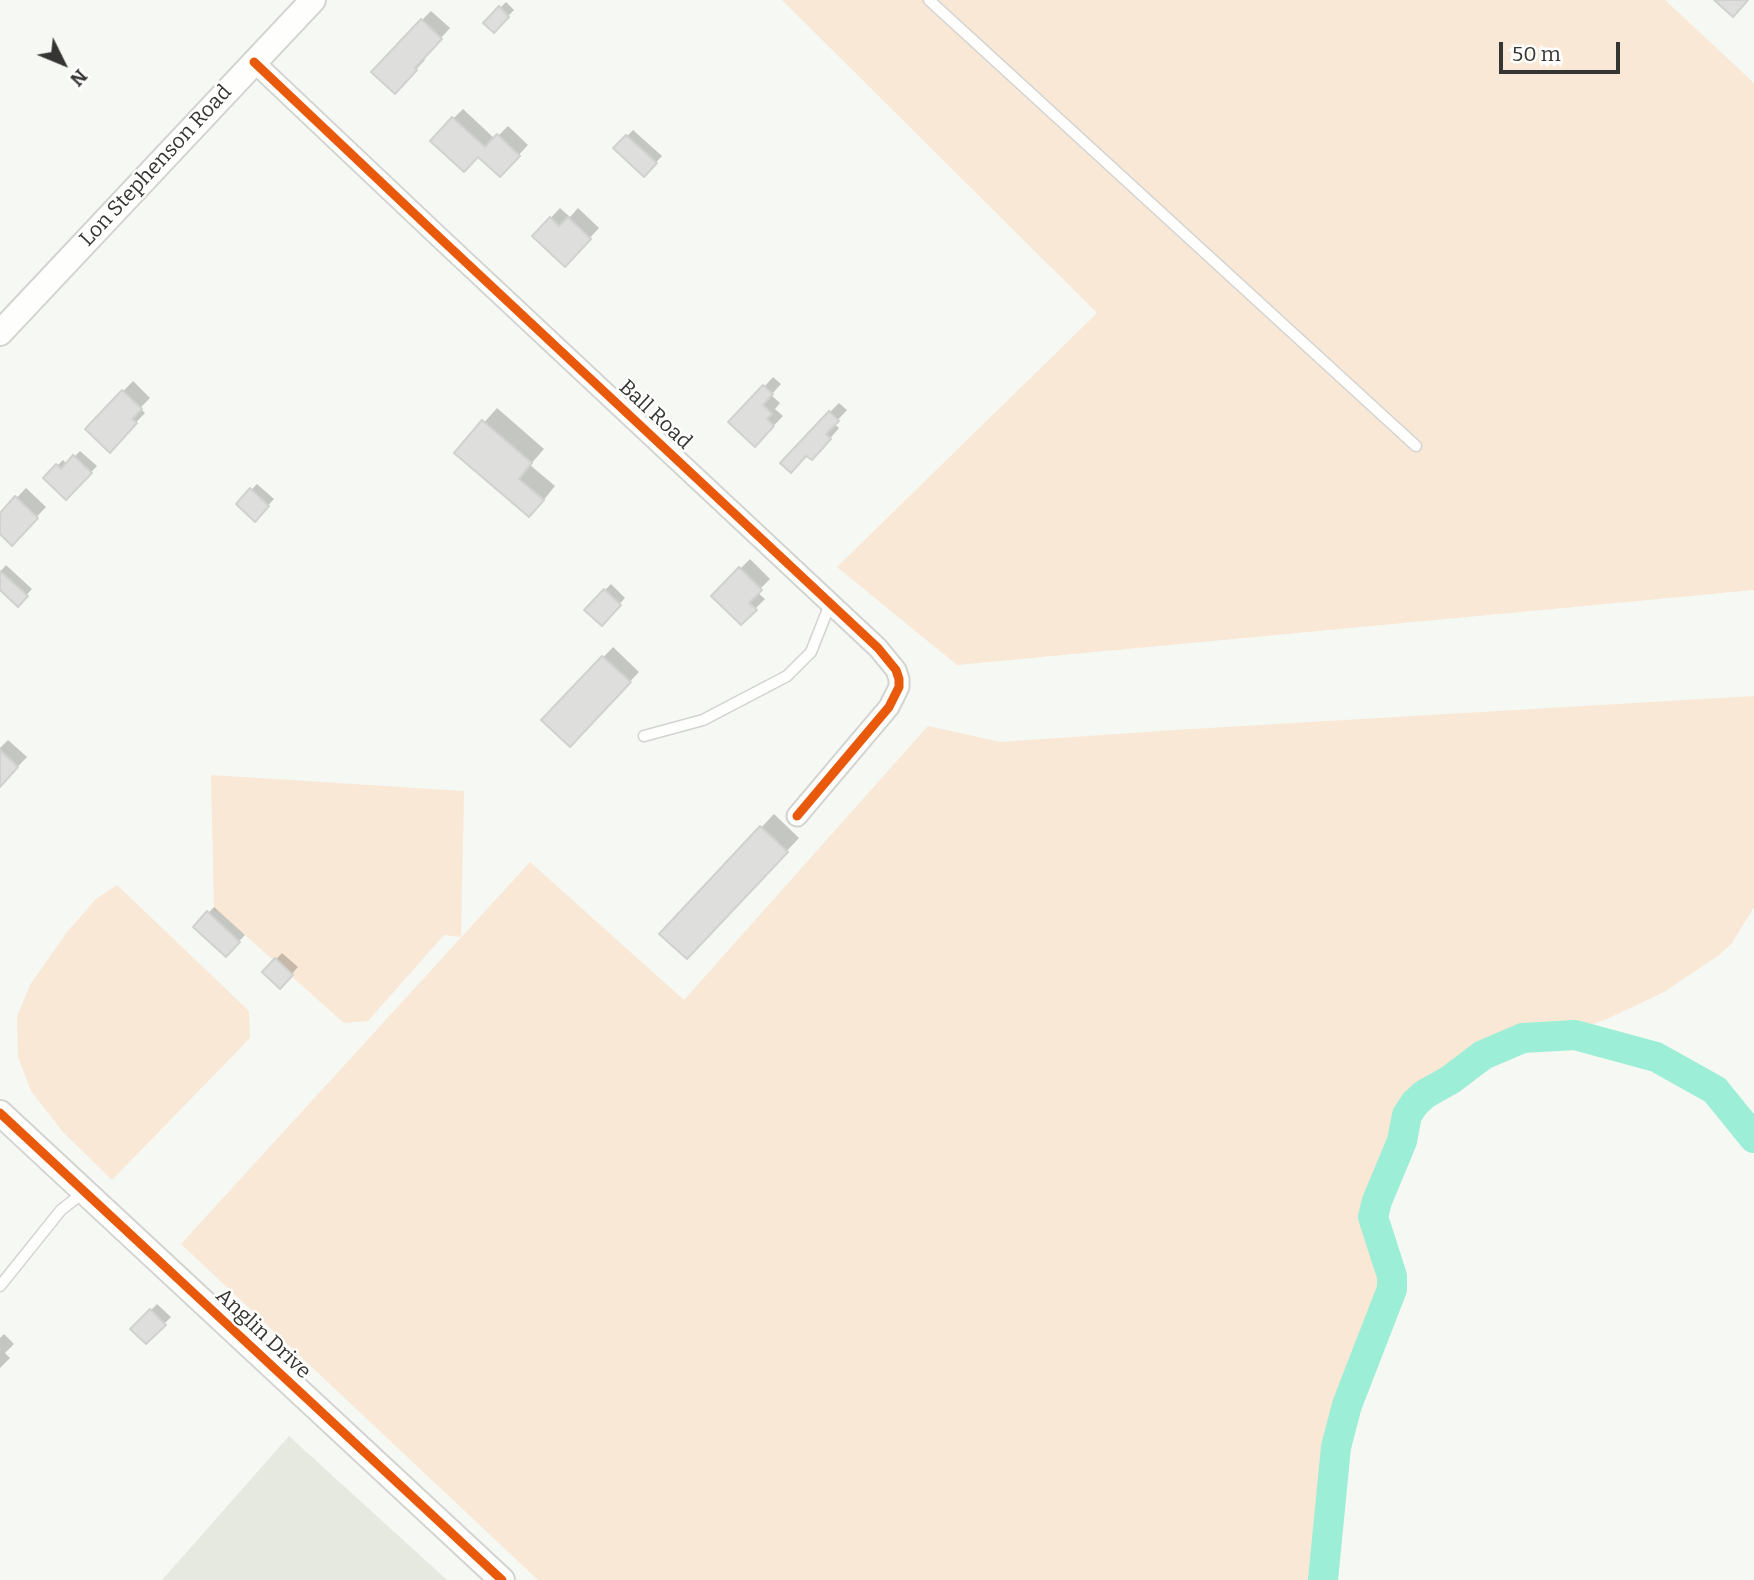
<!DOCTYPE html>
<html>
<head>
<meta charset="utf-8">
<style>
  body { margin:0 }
  #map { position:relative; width:1754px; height:1580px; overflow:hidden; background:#f6f8f3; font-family:Bitter,serif }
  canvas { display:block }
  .north { position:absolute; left:28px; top:28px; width:70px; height:70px; -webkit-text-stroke:5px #fffffe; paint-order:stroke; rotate:133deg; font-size:19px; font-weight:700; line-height:28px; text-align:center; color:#353633 }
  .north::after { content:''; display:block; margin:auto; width:24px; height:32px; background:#353633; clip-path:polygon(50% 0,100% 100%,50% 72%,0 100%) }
  .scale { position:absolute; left:1499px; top:42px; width:121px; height:32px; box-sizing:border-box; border:4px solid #353633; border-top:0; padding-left:9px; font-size:21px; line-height:24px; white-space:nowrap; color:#353633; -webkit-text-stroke:5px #fffffe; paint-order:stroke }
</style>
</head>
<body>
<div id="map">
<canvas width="1754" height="1580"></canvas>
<div class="north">N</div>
<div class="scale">50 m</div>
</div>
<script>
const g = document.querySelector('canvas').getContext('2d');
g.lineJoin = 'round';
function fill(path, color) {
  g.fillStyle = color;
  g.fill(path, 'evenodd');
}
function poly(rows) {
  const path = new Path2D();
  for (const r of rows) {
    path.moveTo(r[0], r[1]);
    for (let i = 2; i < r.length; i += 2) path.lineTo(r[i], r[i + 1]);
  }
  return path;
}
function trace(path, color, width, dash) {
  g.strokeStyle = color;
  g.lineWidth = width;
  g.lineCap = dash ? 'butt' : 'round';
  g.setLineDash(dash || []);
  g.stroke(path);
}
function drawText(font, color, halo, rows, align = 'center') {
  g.font = font + ' Bitter,serif';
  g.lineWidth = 5;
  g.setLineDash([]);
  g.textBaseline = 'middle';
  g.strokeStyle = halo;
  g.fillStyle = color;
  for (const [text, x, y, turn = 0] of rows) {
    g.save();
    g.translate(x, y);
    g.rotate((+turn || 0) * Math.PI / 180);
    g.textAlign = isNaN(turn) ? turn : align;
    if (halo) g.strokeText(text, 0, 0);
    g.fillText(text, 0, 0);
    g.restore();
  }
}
fill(poly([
  [289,1436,447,1580,162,1580]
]), '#e6e9df');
fill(poly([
  [782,0,1665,0,1754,83,1754,590,957,665,837,567,1097,313],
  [1754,696,1754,907,1732,943,1719,955,1664,992,1609,1018,1579,1029,1514,1035,1486,1048,1448,1076,1382,1161,1372,1197,1379,1231,1398,1273,1344,1403,1332,1580,538,1580,181,1244,530,862,684,1000,928,726,1000,742,1175,730],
  [211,775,464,791,461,937,444,935,368,1021,344,1023,218,911,214,911],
  [117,885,249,1011,250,1038,112,1180,63,1132,31,1091,18,1057,17,1017,30,985,67,932,96,899]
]), '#f9e8d5');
fill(poly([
  [506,2,514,10,494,31,485,23],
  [431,11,450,28,423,58,425,60,395,92,422,20],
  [463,109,495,139,508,126,528,145,500,175,478,155,432,140],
  [633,130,662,156,644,175,616,148],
  [560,208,570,217,578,208,599,228,565,265,534,236],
  [773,377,781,384,771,395,780,403,775,409,783,416,755,445,764,387],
  [133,381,150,398,140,408,145,413,110,450,87,429],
  [839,403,847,410,834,424,839,428,821,449,830,412],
  [497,408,544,449,530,465,555,486,542,502,457,453],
  [80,451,97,466,66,498,45,478,63,460,67,464],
  [257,484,274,499,255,519,238,504],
  [26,488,46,507,12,543,0,532,0,515],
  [750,559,770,579,757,592,765,599,741,623,713,596],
  [6,565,32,589,18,604,0,588,0,572],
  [611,584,625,598,602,623,587,609],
  [613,647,639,672,580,735,544,720],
  [8,740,27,757,0,785,0,748],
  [774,814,799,838,699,944,661,934],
  [214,907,245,935,226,955,195,927],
  [282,953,298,967,280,987,264,972],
  [157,1304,171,1317,146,1342,133,1329],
  [4,1334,14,1344,5,1353,10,1358,0,1368,0,1338]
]), '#0003');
trace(poly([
  [1323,1580,1336,1447,1347,1405,1392,1289,1392,1276,1373,1217,1377,1201,1402,1141,1407,1115,1415,1103,1425,1094,1450,1080,1483,1055,1523,1038,1575,1035,1656,1057,1715,1090,1754,1138]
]), '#9ceed6', 30);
const building = poly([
  [1714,0,1748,0,1733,17,1714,0],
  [499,6,509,17,494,33,483,23,499,6],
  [421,19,442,39,415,68,417,70,395,94,371,72,421,19],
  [452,117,485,147,497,134,520,156,500,177,478,157,464,172,430,141,452,117],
  [626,135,657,163,644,177,613,148,626,135],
  [550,217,559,226,568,217,591,239,565,267,532,236,550,217],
  [763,385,773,394,763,405,772,414,767,419,774,426,755,447,728,422,763,385],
  [122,390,142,409,132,419,137,423,110,453,85,429,122,390],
  [829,411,839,421,826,434,831,439,812,460,806,456,791,473,780,463,829,411],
  [482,420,532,463,519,479,544,500,529,517,454,453,482,420],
  [73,455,92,473,66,500,43,478,56,464,61,469,73,455],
  [250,488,269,506,255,522,236,504,250,488],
  [15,496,38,518,12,546,0,534,0,513,15,496],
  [739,567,762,590,749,603,757,610,741,625,711,596,739,567],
  [0,571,28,596,18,607,0,590,0,571],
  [604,589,621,605,602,626,584,610,604,589],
  [602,656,631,682,570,747,541,720,602,656],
  [0,750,18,767,0,787,0,750],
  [760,826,788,852,687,959,659,934,760,826],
  [207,911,240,942,226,957,193,927,207,911],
  [275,958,293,975,280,989,262,972,275,958],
  [150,1309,166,1325,146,1344,130,1329,150,1309]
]);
fill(building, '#dedfdc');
trace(building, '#d1d2cf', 2);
const service = poly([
  [929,0,1416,446],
  [644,736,703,720,787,676,811,652,830,604],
  [0,1286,61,1210,84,1192]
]);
const minor = poly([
  [254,62,441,239,878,648,896,670,899,679,899,687,889,707,797,816]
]);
const tertiary = poly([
  [0,333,313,0],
  [0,1113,502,1580]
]);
trace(service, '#d3d4d1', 13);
trace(minor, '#d3d4d1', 23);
trace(tertiary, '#d3d4d1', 28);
trace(service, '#fefefd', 10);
trace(minor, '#fefefd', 19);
trace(tertiary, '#fefefd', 24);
trace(poly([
  [254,62,441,239,878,648,896,670,899,679,899,687,889,707,797,816],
  [0,1113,502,1580]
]), '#e8590c', 9);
drawText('21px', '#353633', '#fffffe', [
  ["Lon Stephenson Road",156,166,-47],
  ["Ball Road",655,415,43],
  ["Anglin Drive",263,1334,43]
]);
</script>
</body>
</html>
